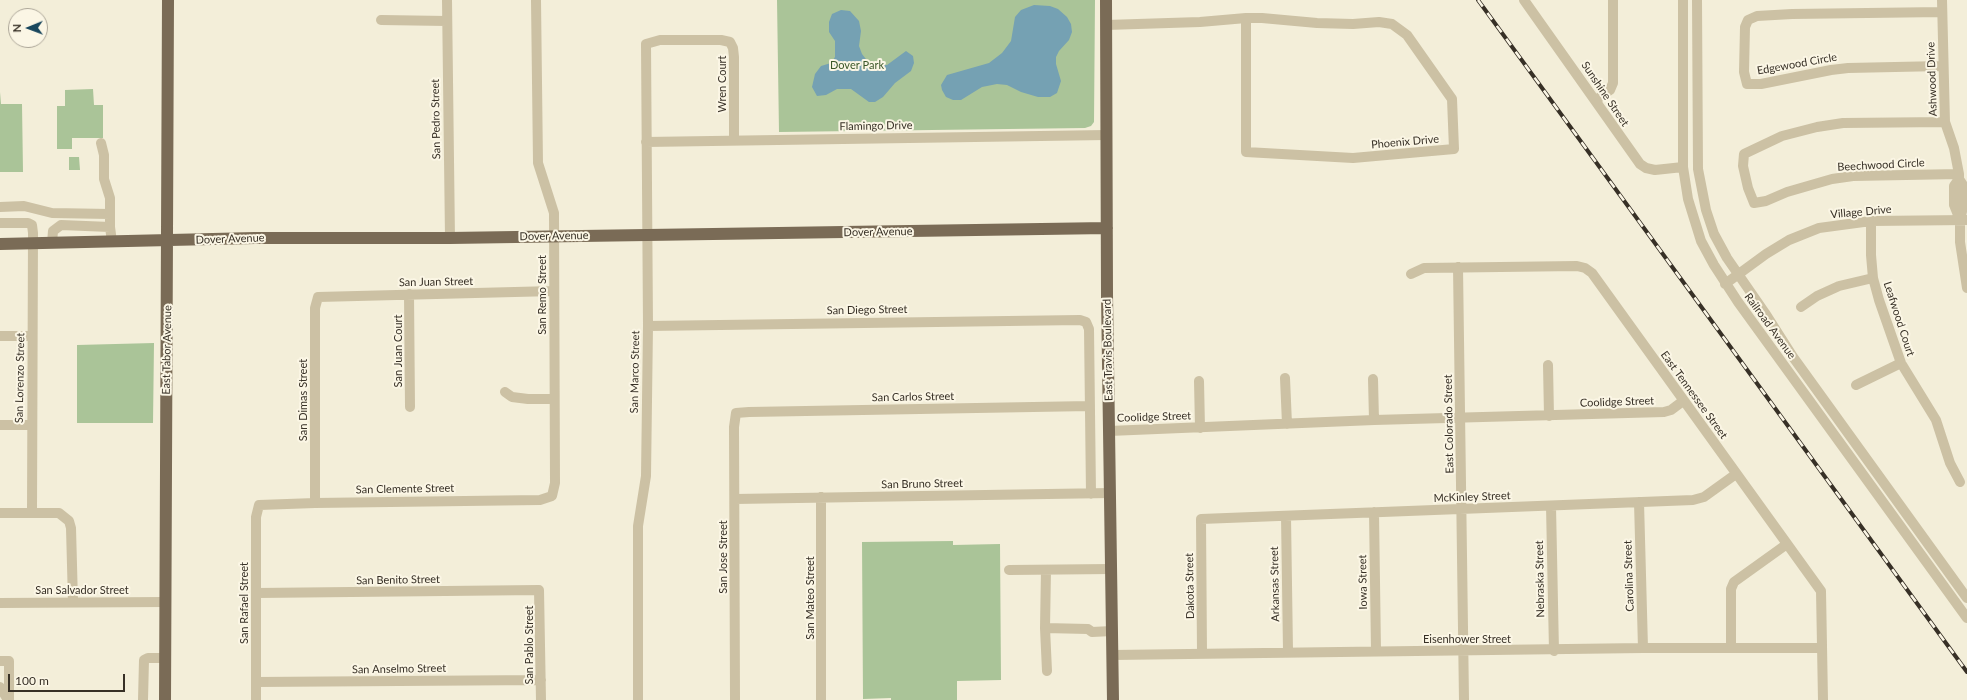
<!DOCTYPE html>
<html>
<head>
<meta charset="utf-8">
<style>
  body { margin:0 }
  #map { position:relative; width:1967px; height:700px; overflow:hidden; background:#f3eed9; font-family:Lato,sans-serif }
  canvas { display:block }
  .north { position:absolute; left:8px; top:8px; width:40px; height:40px; box-sizing:border-box; background:#fbf6e5; border:1px solid #ada799; border-radius:50%; rotate:269deg; font-size:11px; font-weight:700; line-height:16px; text-align:center; color:#373026 }
  .north::after { content:''; display:block; margin:auto; width:14px; height:18px; background:#18465c; clip-path:polygon(50% 0,100% 100%,50% 72%,0 100%) }
  .scale { position:absolute; left:8px; top:674px; width:117px; height:18px; box-sizing:border-box; border:2px solid #373026; border-top:0; padding-left:5px; font-size:12px; line-height:14px; white-space:nowrap; color:#373026; -webkit-text-stroke:3px #fbf6e5; paint-order:stroke }
</style>
</head>
<body>
<div id="map">
<canvas width="1967" height="700"></canvas>
<div class="north">N</div>
<div class="scale">100 m</div>
</div>
<script>
const g = document.querySelector('canvas').getContext('2d');
g.lineJoin = 'round';
function fill(path, color) {
  g.fillStyle = color;
  g.fill(path, 'evenodd');
}
function poly(rows) {
  const path = new Path2D();
  for (const r of rows) {
    path.moveTo(r[0], r[1]);
    for (let i = 2; i < r.length; i += 2) path.lineTo(r[i], r[i + 1]);
  }
  return path;
}
function trace(path, color, width, dash) {
  g.strokeStyle = color;
  g.lineWidth = width;
  g.lineCap = dash ? 'butt' : 'round';
  g.setLineDash(dash || []);
  g.stroke(path);
}
function drawText(font, color, halo, rows, align = 'center') {
  g.font = font + ' Lato,sans-serif';
  g.lineWidth = 4;
  g.setLineDash([]);
  g.textBaseline = 'middle';
  g.strokeStyle = halo;
  g.fillStyle = color;
  for (const [text, x, y, turn = 0] of rows) {
    g.save();
    g.translate(x, y);
    g.rotate((+turn || 0) * Math.PI / 180);
    g.textAlign = isNaN(turn) ? turn : align;
    if (halo) g.strokeText(text, 0, 0);
    g.fillText(text, 0, 0);
    g.restore();
  }
}
fill(poly([
  [777,0,1095,0,1094,122,1091,126,1085,128,779,132],
  [93,89,94,105,103,105,103,138,72,138,72,149,57,149,57,106,65,106,65,90],
  [0,92,1,104,22,104,23,172,0,172],
  [69,157,79,157,80,170,69,170],
  [154,343,153,423,77,423,77,345],
  [953,541,953,545,1000,544,1001,680,957,681,957,700,891,700,891,698,863,699,862,542]
]), '#aac498');
fill(poly([
  [1034,5,1050,6,1058,9,1067,17,1071,24,1072,32,1069,40,1059,51,1056,57,1056,64,1061,81,1057,93,1050,97,1038,97,1021,92,1007,85,997,84,982,87,961,100,953,100,946,97,942,90,941,85,947,75,989,63,1002,53,1011,41,1015,17,1021,10],
  [841,10,850,11,859,21,861,31,859,46,862,54,869,63,877,66,887,65,906,51,913,56,914,63,911,71,895,83,883,97,875,102,869,102,851,89,837,89,826,95,817,96,812,87,815,74,821,66,831,63,835,57,835,41,829,32,829,22,832,14]
]), '#75a1b3');
trace(poly([
  [447,0,450,238],
  [1524,0,1640,164,1646,168,1655,170,1683,167],
  [1683,0,1683,167,1688,199,1701,241,1714,265,1738,302,1967,618],
  [1697,0,1698,169,1706,210,1714,234,1727,258,1765,313,1793,357,1967,598],
  [1942,0,1945,122,1954,148,1959,174,1959,179,1954,186,1954,205,1960,220],
  [1942,12,1792,14,1757,16,1748,20,1745,27,1744,72,1747,84,1761,84,1831,70,1848,68,1942,66],
  [381,20,447,21],
  [1106,25,1200,22,1246,18,1262,18,1317,23,1353,24,1379,22,1392,24,1407,35,1452,99,1454,149,1353,158,1246,152,1246,18],
  [1596,100,1610,90,1613,83,1613,0],
  [1945,122,1843,123,1817,127,1782,136,1744,154,1743,166,1748,188,1754,203,1766,201,1787,192,1832,179,1853,176,1959,174],
  [646,142,1106,135],
  [101,143,104,155,104,179,110,198,110,227,112,242],
  [1959,179,1963,185,1964,203,1960,220,1960,242,1967,288],
  [0,207,24,206,52,213,110,214],
  [1871,221,1871,255,1873,278,1879,300,1901,363,1936,420,1950,463,1960,482],
  [0,223,28,223,32,225,33,233,32,512],
  [52,243,53,231,61,225,110,227],
  [1458,267,1464,700],
  [1411,274,1424,268,1577,266,1585,268,1592,273,1821,591,1823,700],
  [1725,284,1766,254,1789,240,1819,228,1871,221,1967,220],
  [409,294,410,407],
  [1801,307,1817,296,1839,286,1873,278],
  [648,326,1080,320,1086,322,1089,329,1091,494],
  [0,336,32,336],
  [1548,365,1549,416],
  [1285,378,1287,424],
  [1373,379,1374,420],
  [1199,381,1200,428],
  [1856,385,1901,363],
  [505,392,512,397,528,399,554,399],
  [0,425,31,425],
  [1109,431,1374,420,1664,412,1671,410,1683,401],
  [821,497,821,700],
  [735,499,1110,493],
  [1639,502,1643,648],
  [315,503,315,308,318,297,554,291],
  [1551,506,1554,651],
  [1374,512,1376,651],
  [0,513,59,513,69,521,71,528,73,602],
  [1286,516,1288,651],
  [1009,570,1111,569],
  [1046,570,1045,628,1088,629,1092,632,1112,631],
  [257,593,539,590,541,700],
  [0,603,164,602],
  [1045,628,1047,671],
  [1731,648,1731,589,1734,582,1787,544],
  [1202,653,1201,519,1693,500,1704,497,1736,474],
  [1113,655,1643,648,1822,648],
  [0,661,9,661,9,700],
  [256,682,541,680],
  [0,687,8,700],
  [143,700,144,660,148,658,164,658],
  [256,700,256,517,259,505,315,503,540,500,552,496,555,483,554,213,538,163,536,0],
  [638,700,638,526,646,476,648,326,646,44,660,40,721,40,730,42,733,48,734,57,734,139],
  [735,700,734,427,736,413,749,412,1090,406]
]), '#ccc1a4', 10);
trace(poly([
  [1106,0,1107,295,1113,700],
  [0,244,255,238,450,238,1107,228],
  [165,700,168,0]
]), '#7a6b56', 12);
const rail = poly([
  [1478,0,1967,672]
]);
trace(rail, '#373026', 4);
trace(rail, '#fbf6e5', 2.5, [8]);
drawText('11px', '#373026', '#fbf6e5', [
  ["Edgewood Circle",1797,64,-10],
  ["Ashwood Drive",1932,79,-92],
  ["Wren Court",722,84,-90],
  ["Sunshine Street",1605,94,56],
  ["San Pedro Street",436,119,-91],
  ["Flamingo Drive",876,126,-1],
  ["Phoenix Drive",1405,142,-5],
  ["Beechwood Circle",1881,165,-3],
  ["Village Drive",1861,212,-5],
  ["Dover Avenue",878,232,-1],
  ["Dover Avenue",554,236,-1],
  ["Dover Avenue",230,239,-2],
  ["San Juan Street",436,282,-1],
  ["San Remo Street",542,295,-90],
  ["San Diego Street",867,310,-1],
  ["Leafwood Court",1899,319,72],
  ["Railroad Avenue",1770,326,54],
  ["East Tabor Avenue",167,350,-89],
  ["East Travis Boulevard",1108,350,-91],
  ["San Juan Court",398,351,-90],
  ["San Marco Street",635,372,-89],
  ["San Lorenzo Street",20,378,-89],
  ["East Tennessee Street",1694,395,54],
  ["San Carlos Street",913,397,-1],
  ["San Dimas Street",303,400,-90],
  ["Coolidge Street",1617,402,-2],
  ["Coolidge Street",1154,417,-2],
  ["East Colorado Street",1449,424,-91],
  ["San Bruno Street",922,484,-1],
  ["San Clemente Street",405,489,-1],
  ["McKinley Street",1472,497,-2],
  ["San Jose Street",723,557,-90],
  ["Carolina Street",1629,576,-92],
  ["Nebraska Street",1540,579,-91],
  ["San Benito Street",398,580,-1],
  ["Iowa Street",1363,582,-91],
  ["Arkansas Street",1275,584,-91],
  ["Dakota Street",1190,586,-91],
  ["San Salvador Street",82,590],
  ["San Mateo Street",810,598,-90],
  ["San Rafael Street",244,603,-90],
  ["Eisenhower Street",1467,639],
  ["San Pablo Street",529,645,-90],
  ["San Anselmo Street",399,669,-1]
]);
drawText('11px', '#3a5728', '#fbf6e5', [
  ["Dover Park",857,65]
]);
</script>
</body>
</html>
